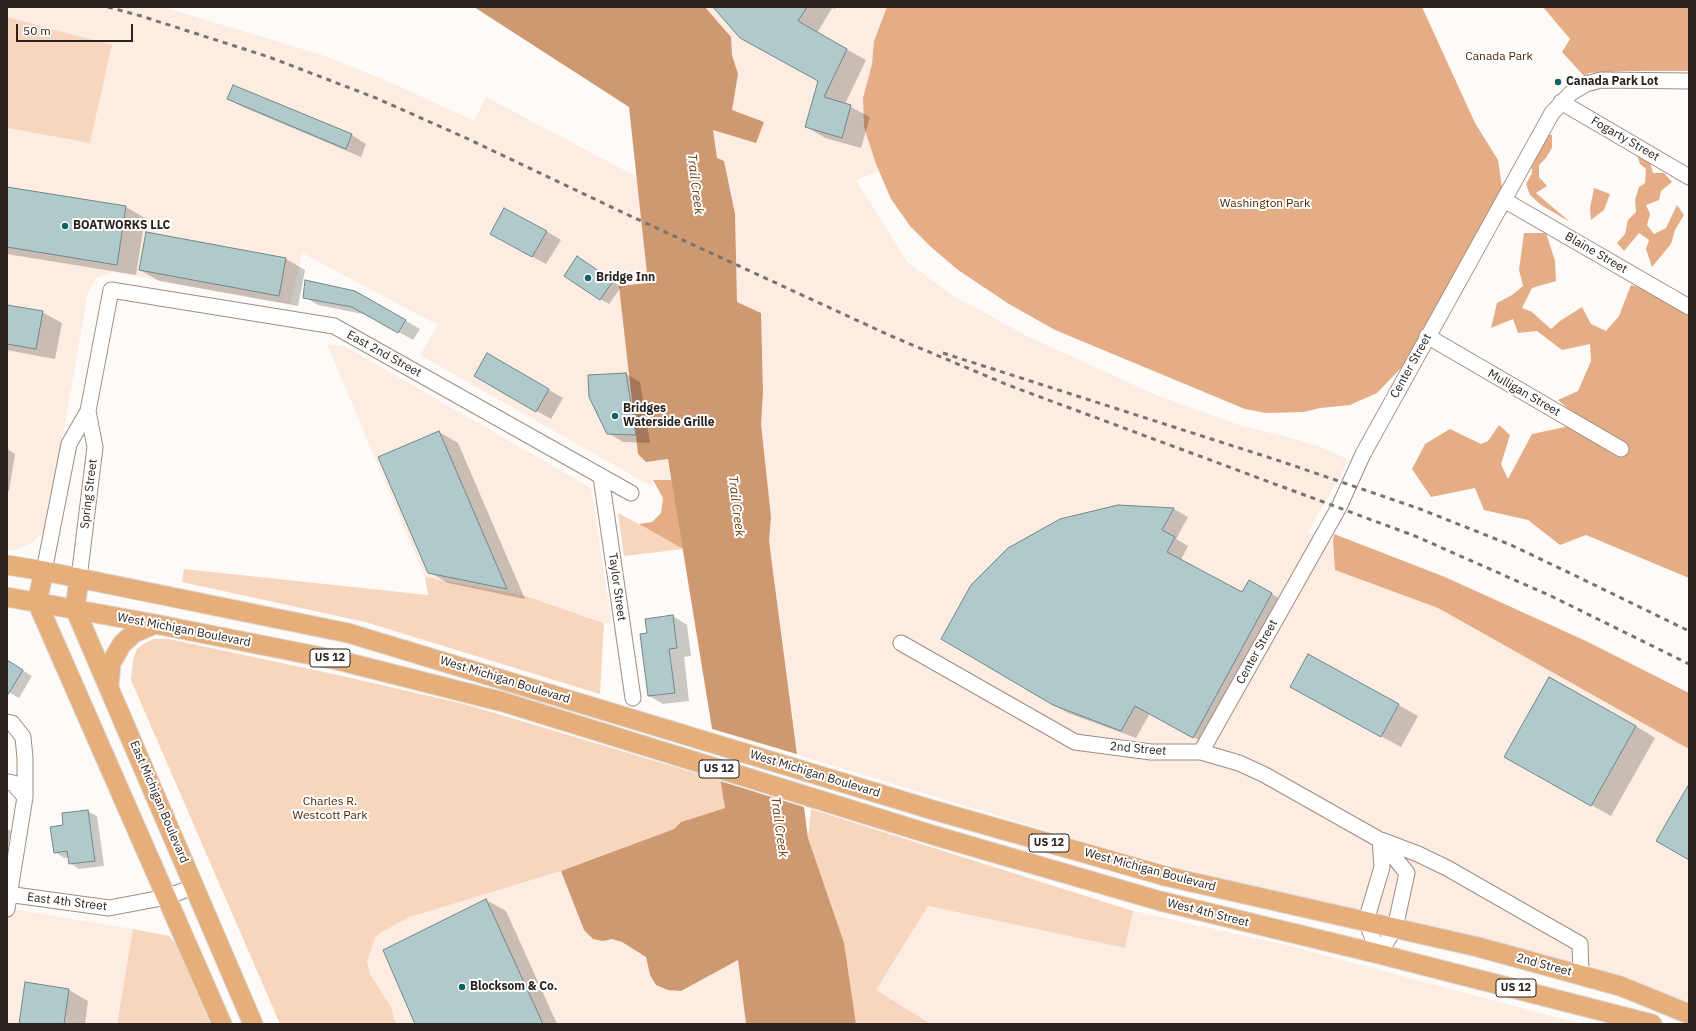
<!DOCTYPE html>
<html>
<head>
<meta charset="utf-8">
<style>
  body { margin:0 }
  #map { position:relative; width:1696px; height:1031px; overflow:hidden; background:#fdfaf7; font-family:"IBM Plex Sans",sans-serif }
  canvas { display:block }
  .frame { position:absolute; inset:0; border:8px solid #29221d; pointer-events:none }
  .scale { position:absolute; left:16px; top:24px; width:117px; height:18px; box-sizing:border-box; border:2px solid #29221d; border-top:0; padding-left:5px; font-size:12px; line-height:14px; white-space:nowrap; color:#29221d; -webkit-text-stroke:3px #fff; paint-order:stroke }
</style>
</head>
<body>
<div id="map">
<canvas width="1696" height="1031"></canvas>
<div class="frame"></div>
<div class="scale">50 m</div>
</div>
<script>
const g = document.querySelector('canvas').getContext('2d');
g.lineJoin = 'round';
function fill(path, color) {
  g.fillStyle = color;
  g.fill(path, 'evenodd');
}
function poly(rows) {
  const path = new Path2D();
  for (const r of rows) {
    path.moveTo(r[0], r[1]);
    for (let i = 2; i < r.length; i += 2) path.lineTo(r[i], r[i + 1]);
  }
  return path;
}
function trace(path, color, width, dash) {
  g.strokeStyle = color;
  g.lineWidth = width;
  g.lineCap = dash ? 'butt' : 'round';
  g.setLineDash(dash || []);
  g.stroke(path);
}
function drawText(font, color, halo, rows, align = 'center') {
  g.font = font + ' "IBM Plex Sans",sans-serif';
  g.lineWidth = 4;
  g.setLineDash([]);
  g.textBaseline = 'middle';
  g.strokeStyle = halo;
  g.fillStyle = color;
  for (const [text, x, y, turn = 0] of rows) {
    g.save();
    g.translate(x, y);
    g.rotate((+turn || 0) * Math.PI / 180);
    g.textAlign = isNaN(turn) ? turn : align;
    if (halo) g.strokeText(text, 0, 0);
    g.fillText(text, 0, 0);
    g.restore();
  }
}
fill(poly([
  [7,7,163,7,322,55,392,83,474,121,486,97,637,177,648,283,619,287,646,462,668,459,672,480,653,480,651,486,420,355,438,325,302,253,290,304,113,272,97,278,88,292,49,516,44,532,30,544,14,550,7,550,7,128,90,143,112,45,7,17],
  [705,7,887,7,874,41,872,64,863,98,864,127,879,171,856,180,908,263,952,295,1027,336,1156,395,1242,426,1287,437,1321,447,1349,460,1308,532,1333,541,1335,570,1438,608,1689,749,1689,1010,1634,982,1121,853,798,755,769,541,771,517,761,424,763,393,761,313,737,302,735,214,717,158,713,129,756,143,732,110,738,74,732,55,731,37],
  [327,344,346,347,591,488,612,625,523,595,425,577],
  [561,871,584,930,603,941,612,939,622,942,635,949,646,957,650,975,681,991,738,960,746,1024,396,1024,391,1007,370,974,367,961,375,938,380,933,410,917],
  [928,906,1125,948,1133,911,1286,945,1581,1024,931,1024,876,990],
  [7,908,133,929,117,1024,7,1024]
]), '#fcece1');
fill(poly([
  [7,17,112,45,90,143,7,128],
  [618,513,639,524,683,549,624,556],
  [184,569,428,595,425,577,523,595,604,623,600,694,365,622,182,582],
  [154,639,169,639,338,675,464,704,505,716,722,781,725,808,681,822,674,829,561,871,410,917,380,933,375,938,367,961,370,974,391,1007,396,1024,280,1024,131,680,133,660,137,649,145,643],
  [811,809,1133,911,1125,948,928,906,876,990,931,1024,856,1024,847,965,808,838],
  [133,929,169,936,177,945,210,1024,117,1024]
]), '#f8d6be');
fill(poly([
  [887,7,1422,7,1475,123,1498,160,1502,187,1403,366,1377,393,1350,405,1320,408,1304,412,1266,413,1245,409,1055,330,1009,304,958,270,931,247,910,226,891,199,876,164,864,127,863,98,872,64,874,41],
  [1543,7,1689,7,1689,71,1627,71,1589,73,1584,76,1562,52,1570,39],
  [1545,134,1552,135,1552,148,1546,158,1539,165,1539,177,1547,186,1536,193,1570,222,1541,205,1530,195,1526,184,1532,173,1531,163],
  [1637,155,1649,158,1653,173,1664,173,1672,182,1661,191,1659,200,1646,205,1650,214,1647,225,1654,234,1666,228,1677,205,1684,215,1675,230,1671,244,1652,267,1646,249,1649,240,1639,233,1624,251,1617,243,1625,234,1628,220,1636,212,1635,200,1639,187,1645,183,1646,169,1640,164],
  [1594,188,1610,194,1604,210,1591,220,1590,208],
  [1524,233,1546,233,1555,261,1556,281,1532,288,1522,308,1532,312,1551,329,1560,321,1582,307,1591,324,1606,331,1619,316,1631,285,1689,302,1689,578,1586,535,1560,545,1528,520,1484,510,1475,488,1431,497,1412,469,1425,444,1450,429,1481,444,1488,441,1499,425,1510,435,1501,464,1508,479,1532,434,1565,427,1579,418,1558,400,1578,391,1591,361,1590,344,1562,350,1537,331,1518,333,1513,319,1491,328,1497,303,1512,295,1523,286,1519,270],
  [653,480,672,480,683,549,639,524,652,522,661,513,663,498],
  [1334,534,1445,577,1586,641,1689,693,1689,749,1438,608,1335,570,1333,541]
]), '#e5ad85');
fill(poly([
  [474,7,705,7,731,37,732,55,738,74,732,110,764,122,756,143,713,130,717,158,724,161,735,214,737,302,761,313,763,393,761,424,771,517,769,541,808,838,844,943,856,1024,746,1024,738,960,681,991,668,990,656,985,650,975,646,957,622,942,612,939,603,941,593,939,584,930,561,871,674,829,681,822,725,808,668,459,646,462,638,454,619,286,648,283,629,107]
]), '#ce9870');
fill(poly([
  [709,728,800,755,807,808,720,781]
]), '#fdfaf7');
fill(poly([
  [714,7,837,7,835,9,832,8,817,33,866,60,845,104,870,117,861,148,825,138,807,127,819,81],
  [234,86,352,135,366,144,361,157,243,107,228,99],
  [7,188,126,207,145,218,136,275,7,254],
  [546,231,561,240,546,264,505,242],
  [286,259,305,270,298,306,159,281,140,270],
  [586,263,621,287,609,304,600,299],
  [355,291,420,329,413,340,368,315,318,305,304,297],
  [7,306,42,312,62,323,55,359,7,350],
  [488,355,563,398,551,419,476,376],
  [626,374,640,382,650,443,623,442,608,433],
  [439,432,458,443,525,599,448,583,429,572],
  [7,449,15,454,9,491,7,491],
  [1118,506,1174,509,1188,517,1176,539,1188,546,1181,560,1242,594,1249,581,1286,602,1208,745,1150,713,1136,738,1068,713,1053,705],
  [673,616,687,625,691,656,684,657,689,701,663,704,649,696,648,634],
  [1309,655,1418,716,1401,747,1310,698],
  [7,661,32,676,19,698,8,692,7,694],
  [1636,726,1655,738,1611,816,1525,768],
  [87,811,97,816,104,866,79,869,70,863,69,857,64,858,55,852,64,826],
  [7,829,11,831,7,851],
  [486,900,506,911,557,1024,416,1024],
  [26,983,69,990,88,1001,85,1024,20,1024]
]), '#0003');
const building = poly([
  [713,7,807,7,798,21,847,49,824,97,851,105,842,138,805,127,818,81,740,38,713,7],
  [233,85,352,134,346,149,227,99,233,85],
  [7,187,126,206,117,265,7,247,7,187],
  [504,208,547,231,532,257,490,234,504,208],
  [146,232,286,258,279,296,139,270,146,232],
  [577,256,613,281,600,300,564,276,577,256],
  [305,280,355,291,406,320,398,333,352,307,303,298,305,280],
  [7,305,43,311,36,349,7,344,7,305],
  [487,353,549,389,536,412,474,376,487,353],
  [626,373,636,435,607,434,589,397,588,375,626,373],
  [439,431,507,589,428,573,378,457,439,431],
  [1118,505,1174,508,1162,530,1175,537,1167,552,1242,592,1249,580,1272,593,1193,738,1135,706,1121,731,1053,705,941,639,971,585,1008,548,1060,519,1118,505],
  [673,615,677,648,669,649,675,693,648,696,640,634,647,633,645,619,673,615],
  [1308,654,1399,704,1381,737,1290,687,1308,654],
  [7,660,23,670,7,696,7,660],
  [1549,677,1636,726,1591,806,1504,757,1549,677],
  [1689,784,1689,860,1656,841,1689,784],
  [88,810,95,861,69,864,67,851,54,853,50,827,63,825,62,813,88,810],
  [486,899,543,1024,415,1024,383,950,486,899],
  [25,982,69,989,64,1024,19,1024,25,982]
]);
fill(building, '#b0c9cb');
trace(building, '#71888a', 1);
const minor = poly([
  [1561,102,1689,177],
  [1504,200,1689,307],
  [1427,336,1621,449],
  [601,477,633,698],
  [44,571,69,444,88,411,111,290,334,326,631,493],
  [79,578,95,447,88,411],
  [901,643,1075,742,1151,752,1201,752,1239,763,1265,775,1380,840,1407,873,1395,928,1379,954],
  [7,722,12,723,23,737,25,758,25,797,7,909],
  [1201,752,1339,507,1363,454,1552,113,1571,93,1586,84,1601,80,1689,81],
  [7,782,13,783,25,797],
  [1381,840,1418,854,1447,868,1580,944,1581,975],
  [7,894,109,908,167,897,195,886],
  [1379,954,1366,921,1382,867,1380,840]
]);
const major = poly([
  [7,565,44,571,348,633,933,810,1165,876,1478,947,1620,986,1689,1014],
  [44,571,37,602,222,1024],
  [79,578,75,609,253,1024],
  [7,597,155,624,337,660,503,702,936,836,1160,901,1379,954,1652,1024],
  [109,685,111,663,122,644,134,633,155,624]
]);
trace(minor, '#9f8d81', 17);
trace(major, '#d8d7d6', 21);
trace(minor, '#fff', 15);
trace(major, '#e6ae7a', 19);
trace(poly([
  [108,7,141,16,269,57,376,98,466,138,624,213,891,336,1008,385,1415,536,1551,596,1689,664],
  [943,353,1283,462,1420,509,1511,545,1576,576,1689,631]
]), '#79746f', 3, [5, 5]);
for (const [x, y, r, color] of [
  [1558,82,4,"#116267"],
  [65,226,4,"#116267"],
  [588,278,4,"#116267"],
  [615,416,4,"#116267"],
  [462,987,4,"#116267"]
]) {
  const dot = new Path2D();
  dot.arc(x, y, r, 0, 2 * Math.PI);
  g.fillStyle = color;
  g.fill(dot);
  trace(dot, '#fff', 1.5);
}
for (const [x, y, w] of [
  [330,658,40],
  [719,769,40],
  [1049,843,40],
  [1516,988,40]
]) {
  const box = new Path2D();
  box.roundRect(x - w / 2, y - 9, w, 18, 3);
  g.fillStyle = '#fff';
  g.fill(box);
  trace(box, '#29221d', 1);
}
drawText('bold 11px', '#29221d', null, [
  ["US 12",330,658],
  ["US 12",719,769],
  ["US 12",1049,843],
  ["US 12",1516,988]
]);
drawText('12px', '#4b2707', '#fff', [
  ["Canada Park",1499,57],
  ["Washington Park",1265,204],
  ["Charles R.",330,802],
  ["Westcott Park",330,816]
]);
drawText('bold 12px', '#29221d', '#fff', [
  ["Canada Park Lot",1566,82],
  ["BOATWORKS LLC",73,226],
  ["Bridge Inn",596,278],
  ["Bridges",623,409],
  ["Waterside Grille",623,423],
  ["Blocksom & Co.",470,987]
], 'left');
drawText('12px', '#29221d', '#fff', [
  ["Fogarty Street",1625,139,30],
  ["Blaine Street",1596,253,30],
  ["East 2nd Street",384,354,29],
  ["Center Street",1411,366,-61],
  ["Mulligan Street",1524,393,30],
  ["Spring Street",89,494,-83],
  ["Taylor Street",617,587,82],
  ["West Michigan Boulevard",184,630,11],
  ["Center Street",1257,652,-61],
  ["West Michigan Boulevard",505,680,17],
  ["2nd Street",1138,749,5],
  ["West Michigan Boulevard",815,774,17],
  ["East Michigan Boulevard",159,802,67],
  ["West Michigan Boulevard",1150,870,15],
  ["East 4th Street",67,902,7],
  ["West 4th Street",1208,913,14],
  ["2nd Street",1544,965,15]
]);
drawText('italic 13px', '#6e3b0c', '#fff', [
  ["Trail Creek",695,184,83],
  ["Trail Creek",736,506,83],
  ["Trail Creek",779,827,82]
]);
</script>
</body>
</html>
